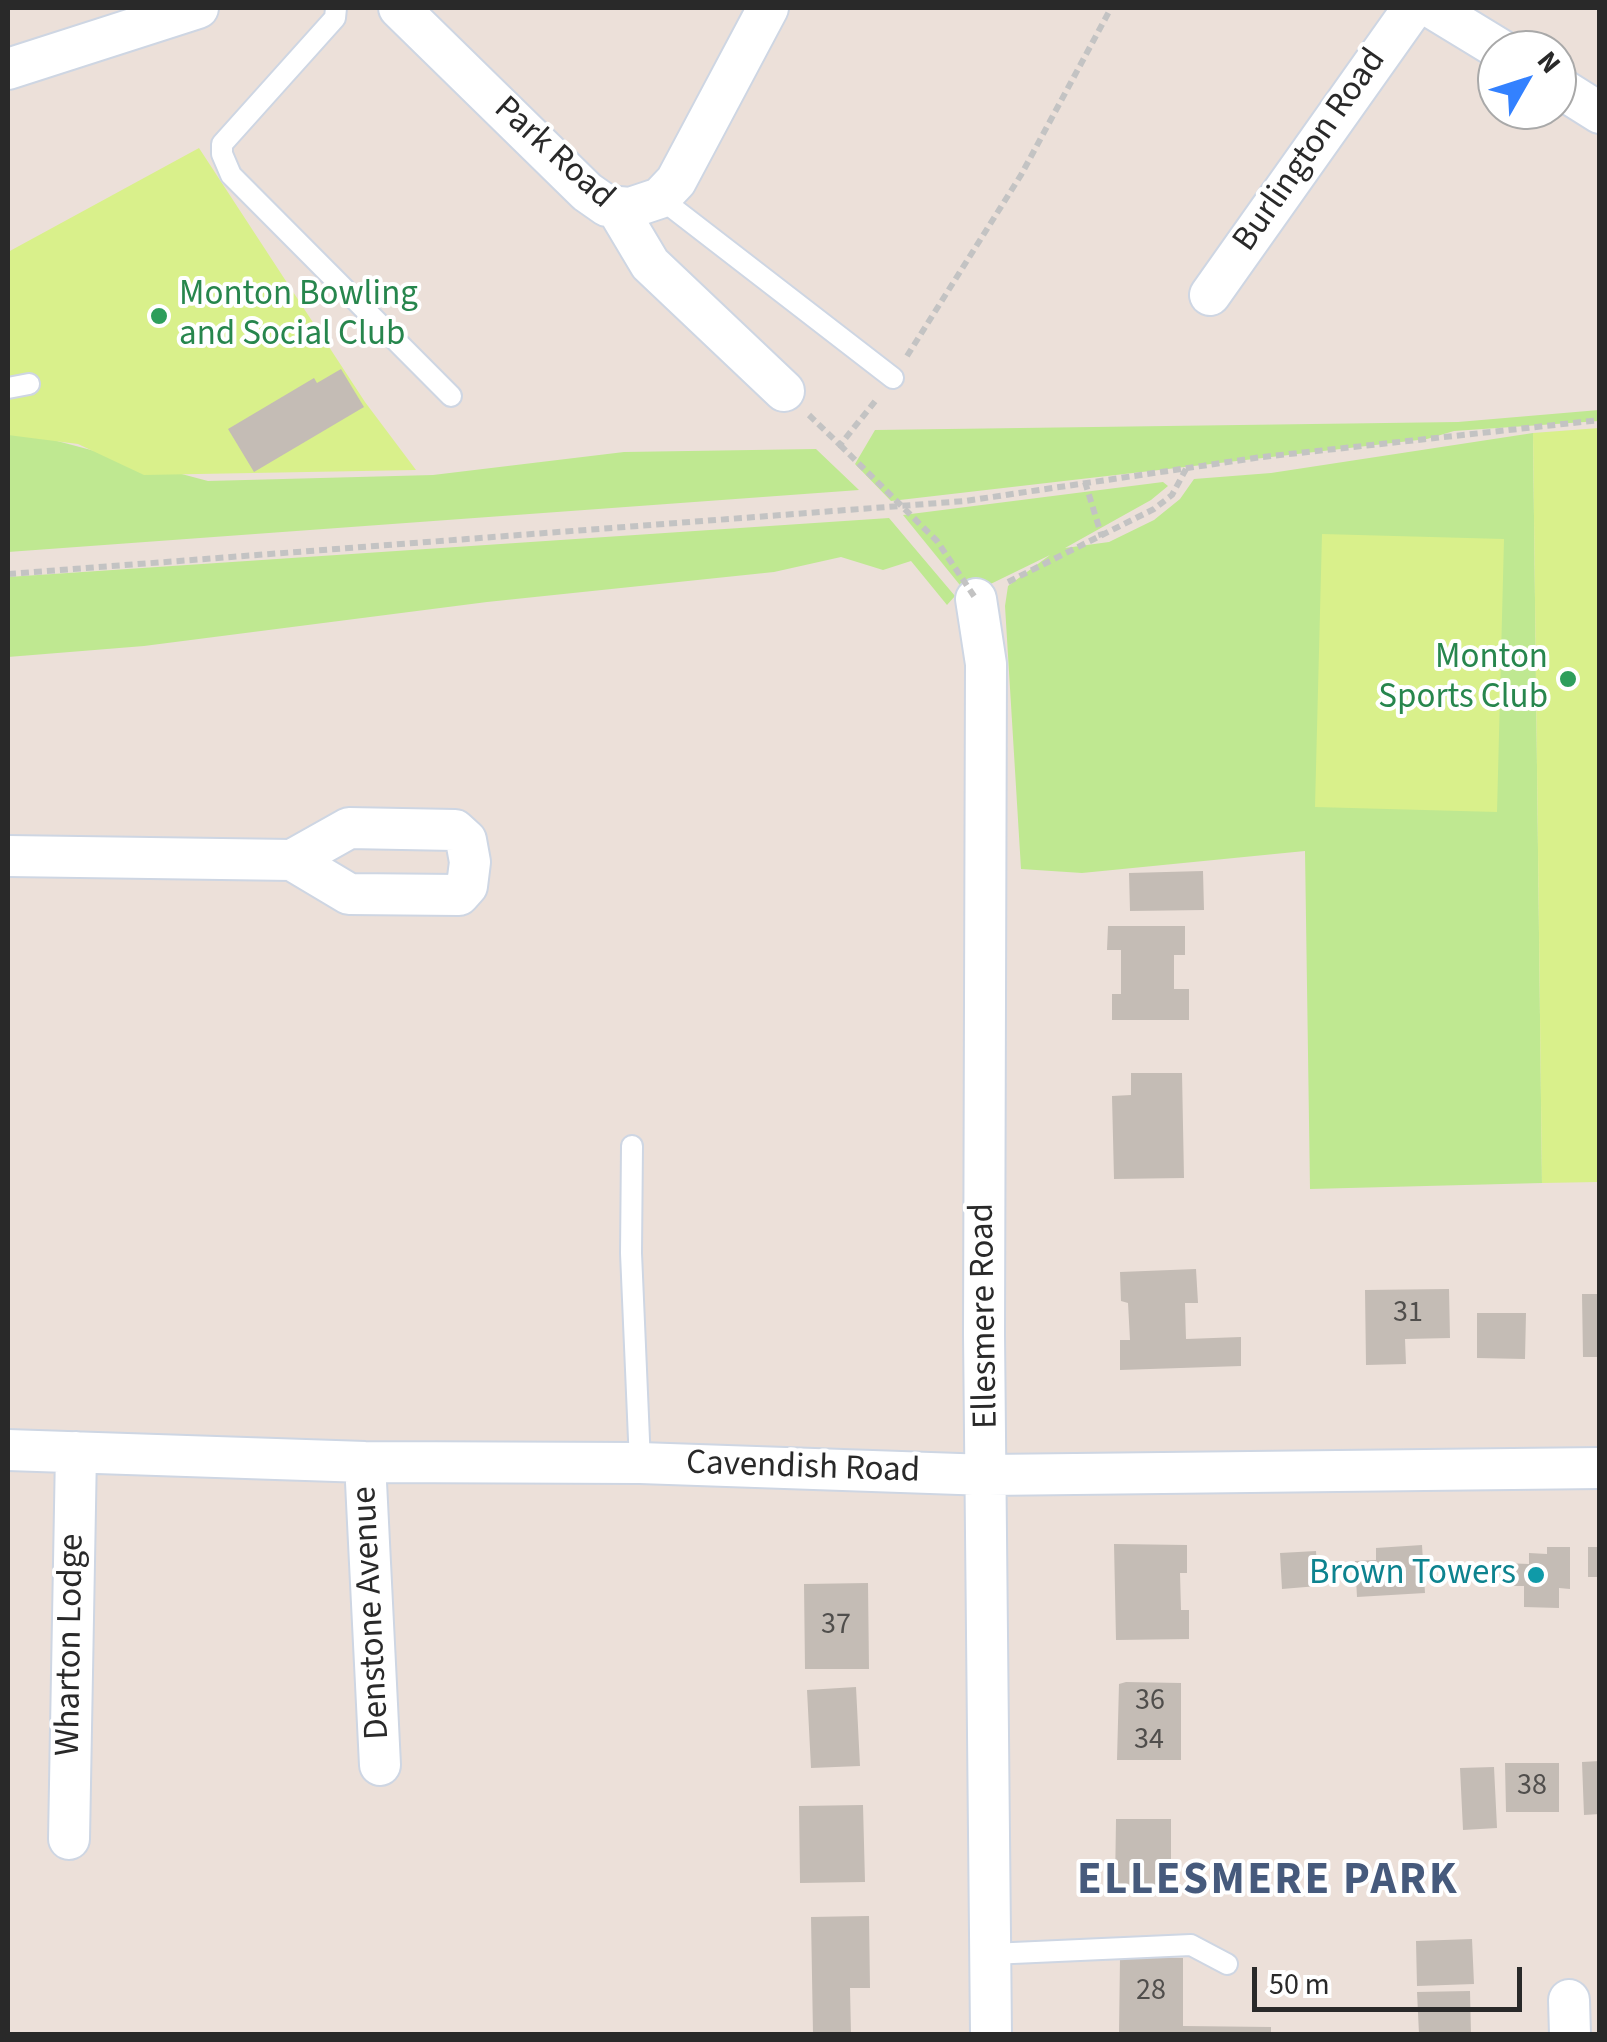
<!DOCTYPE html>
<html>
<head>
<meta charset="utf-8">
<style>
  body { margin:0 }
  #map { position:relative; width:1607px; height:2042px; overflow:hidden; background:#ece0d9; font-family:"Source Sans 3",sans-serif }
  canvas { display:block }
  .frame { position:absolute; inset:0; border:10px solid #292929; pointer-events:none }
  .north { position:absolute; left:1477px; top:30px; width:100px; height:100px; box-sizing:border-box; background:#fff; border:2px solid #a9a9a9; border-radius:50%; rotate:51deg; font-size:28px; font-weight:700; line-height:40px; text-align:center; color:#292929 }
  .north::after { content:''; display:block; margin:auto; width:35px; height:45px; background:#3381ff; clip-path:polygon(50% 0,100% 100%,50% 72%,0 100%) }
  .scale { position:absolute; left:1252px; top:1967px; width:270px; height:45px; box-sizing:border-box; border:5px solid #292929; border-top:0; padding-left:12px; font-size:30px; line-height:35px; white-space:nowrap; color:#292929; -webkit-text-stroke:8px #fff; paint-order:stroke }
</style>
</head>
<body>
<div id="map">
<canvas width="1607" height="2042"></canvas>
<div class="frame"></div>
<div class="north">N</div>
<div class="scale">50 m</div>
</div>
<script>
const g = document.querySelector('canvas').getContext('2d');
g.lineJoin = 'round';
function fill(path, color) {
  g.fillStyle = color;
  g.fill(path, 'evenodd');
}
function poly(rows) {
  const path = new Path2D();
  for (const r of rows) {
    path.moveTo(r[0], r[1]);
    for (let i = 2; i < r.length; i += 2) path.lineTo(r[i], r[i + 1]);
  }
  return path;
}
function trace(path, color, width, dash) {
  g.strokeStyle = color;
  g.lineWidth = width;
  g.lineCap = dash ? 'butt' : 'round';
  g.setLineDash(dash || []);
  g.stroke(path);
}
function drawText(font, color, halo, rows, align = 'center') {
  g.font = font + ' "Source Sans 3",sans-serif';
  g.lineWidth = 8;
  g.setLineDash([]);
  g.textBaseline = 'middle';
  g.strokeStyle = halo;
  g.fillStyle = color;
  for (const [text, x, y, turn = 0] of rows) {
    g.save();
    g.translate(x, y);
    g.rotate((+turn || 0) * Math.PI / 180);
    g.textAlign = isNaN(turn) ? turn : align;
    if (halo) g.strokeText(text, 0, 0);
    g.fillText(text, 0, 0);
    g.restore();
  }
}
fill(poly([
  [1599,410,1599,421,1454,431,1427,439,891,501,855,464,875,430,1458,422],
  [8,428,208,481,433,475,624,452,816,449,859,490,8,552],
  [1533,433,1542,1183,1310,1189,1305,851,1082,873,1021,869,1005,606,1008,586,1050,555,968,595,903,515,1163,482,1168,486,1151,500,1065,548,1109,542,1154,520,1180,499,1194,479,1271,473],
  [889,518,955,596,947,605,911,561,883,570,841,557,774,572,487,602,144,646,8,657,8,577]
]), '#bfe891');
fill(poly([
  [199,148,365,402,416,470,144,475,78,444,8,435,8,252],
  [1599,428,1599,1182,1542,1183,1533,433],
  [1322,534,1504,539,1497,812,1315,807]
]), '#d9f08b');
fill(poly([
  [341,369,364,407,254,472,228,429,314,378,317,383],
  [1203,871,1204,910,1130,911,1129,873],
  [1108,926,1185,926,1185,955,1174,955,1174,989,1189,989,1189,1020,1112,1020,1112,994,1121,994,1121,950,1107,950],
  [1131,1073,1182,1073,1184,1178,1114,1179,1112,1096,1131,1095],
  [1196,1269,1198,1303,1185,1303,1186,1339,1241,1337,1241,1366,1120,1370,1120,1340,1130,1340,1128,1303,1121,1301,1120,1272],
  [1449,1289,1450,1338,1405,1339,1406,1364,1366,1365,1365,1290],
  [1582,1294,1600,1294,1600,1357,1583,1357],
  [1477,1313,1526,1313,1525,1359,1477,1358],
  [1114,1544,1187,1545,1187,1573,1180,1573,1181,1610,1189,1610,1189,1639,1116,1640],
  [1422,1545,1425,1593,1357,1597,1355,1561,1376,1560,1376,1548],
  [1547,1547,1570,1547,1570,1589,1559,1588,1559,1608,1524,1607,1524,1586,1503,1586,1503,1563,1529,1564,1529,1553,1547,1554],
  [1588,1547,1600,1547,1600,1577,1588,1577],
  [1316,1551,1318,1586,1282,1589,1280,1553],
  [868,1583,869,1669,805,1669,804,1584],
  [1126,1682,1181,1683,1181,1760,1117,1760,1119,1684],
  [856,1687,860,1766,811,1768,807,1690],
  [1600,1761,1600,1814,1584,1815,1582,1762],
  [1505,1763,1559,1763,1559,1812,1506,1812],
  [1494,1767,1497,1828,1463,1830,1460,1768],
  [863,1805,865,1882,800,1883,799,1806],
  [1116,1819,1171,1819,1171,1887,1115,1886],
  [869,1916,870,1988,850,1988,851,2034,813,2034,811,1917],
  [1472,1939,1474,1984,1417,1986,1416,1941],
  [1120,1958,1183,1958,1183,2026,1271,2027,1271,2034,1119,2034],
  [1470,1991,1471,2034,1419,2034,1417,1992]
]), '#c4bcb5');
const lane = poly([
  [336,8,335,18,222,144,222,154,231,175,451,396],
  [660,198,893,378],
  [8,388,29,384],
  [632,1146,631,1253,640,1463],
  [991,1954,1191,1945,1227,1964]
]);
const street = poly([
  [399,8,587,192,607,206,630,208,660,198,676,181,768,8],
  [1432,8,1501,50],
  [8,69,198,8],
  [1557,86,1600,113],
  [616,207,650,264,784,391],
  [1210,295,1413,8],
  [976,599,986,664,984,1334,991,2034],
  [8,856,292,860,349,828,455,830,466,840,470,862,467,886,459,895,349,894,292,860],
  [8,1450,365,1462,640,1463,988,1475,1600,1468],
  [365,1462,380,1765],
  [69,1839,76,1452],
  [1569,2000,1570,2034]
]);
trace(lane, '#ced6e3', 24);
trace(street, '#ced6e3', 44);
trace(poly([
  [907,356,1021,175,1111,8],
  [809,415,840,445,877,399],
  [1085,482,1102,537],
  [8,574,965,501,1262,457,1600,420],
  [1008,582,1154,509,1172,495,1186,469]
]), '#c3c3c3', 6, [8, 5]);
trace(lane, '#fff', 20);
trace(street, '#fff', 40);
trace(poly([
  [840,445,937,541,976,599]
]), '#c3c3c3', 6, [8, 5]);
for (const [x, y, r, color] of [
  [159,316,10,"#2e9e5b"],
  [1568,679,10,"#2e9e5b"],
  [1536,1575,10,"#0f9aa8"]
]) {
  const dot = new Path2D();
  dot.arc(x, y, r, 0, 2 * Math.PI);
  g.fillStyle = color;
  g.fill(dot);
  trace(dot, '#fff', 4);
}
drawText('30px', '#504e4c', null, [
  ["31",1408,1314],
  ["37",836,1626],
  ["36",1150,1702],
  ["34",1149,1741],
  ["38",1532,1787],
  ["28",1151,1992]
]);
drawText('35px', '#292929', '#fff', [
  ["Burlington Road",1311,151,-55],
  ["Park Road",553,154,42],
  ["Ellesmere Road",986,1316,-91],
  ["Cavendish Road",803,1469,2],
  ["Denstone Avenue",373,1613,-93],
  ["Wharton Lodge",72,1645,-89]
]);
drawText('35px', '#27864d', '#fff', [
  ["Monton Bowling",179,296],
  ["and Social Club",179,336],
  ["Monton",1548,659,"right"],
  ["Sports Club",1548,699,"right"]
], 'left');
drawText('35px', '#0d838f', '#fff', [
  ["Brown Towers",1516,1575]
], 'right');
g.letterSpacing = '2.5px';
drawText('bold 45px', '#465a7c', '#fff', [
  ["ELLESMERE PARK",1268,1883]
]);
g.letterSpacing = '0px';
</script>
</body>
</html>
